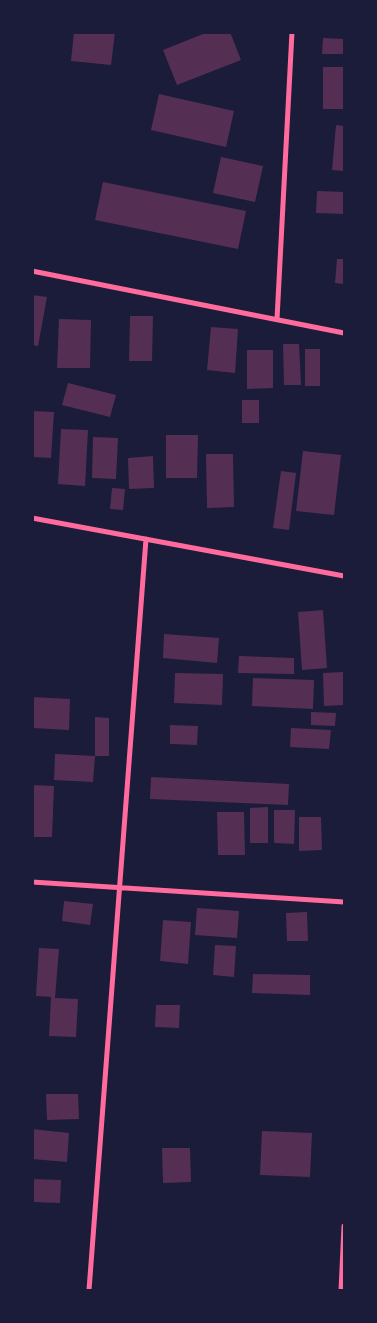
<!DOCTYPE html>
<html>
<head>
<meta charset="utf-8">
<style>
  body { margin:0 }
  #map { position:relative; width:377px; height:1323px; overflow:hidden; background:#1b1b3a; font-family:"Source Sans 3",sans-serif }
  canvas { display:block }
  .frame { position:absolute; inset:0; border:34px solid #1b1b3a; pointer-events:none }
</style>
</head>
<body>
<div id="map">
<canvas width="377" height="1323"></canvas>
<div class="frame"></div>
</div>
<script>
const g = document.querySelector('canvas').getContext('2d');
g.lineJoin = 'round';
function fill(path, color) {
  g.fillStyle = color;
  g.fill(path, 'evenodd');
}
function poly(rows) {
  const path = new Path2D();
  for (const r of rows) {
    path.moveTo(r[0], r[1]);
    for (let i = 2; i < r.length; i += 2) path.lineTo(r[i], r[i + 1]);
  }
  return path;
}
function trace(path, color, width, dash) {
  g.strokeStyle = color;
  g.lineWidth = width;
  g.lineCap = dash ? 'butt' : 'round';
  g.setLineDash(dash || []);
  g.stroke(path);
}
fill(poly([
  [74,32,115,32,111,65,71,61],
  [208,32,230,32,241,60,177,85,163,50],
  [323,38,344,39,344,54,322,54],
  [323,67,344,67,344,109,323,109],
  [159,94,234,111,226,147,151,130],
  [336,125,344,126,344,171,332,170],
  [221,157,263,166,255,202,213,193],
  [103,182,246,211,238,249,95,220],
  [317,191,344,192,344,214,316,213],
  [337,259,344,259,344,284,335,283],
  [32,295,47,297,38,346,32,345],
  [130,316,153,316,152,361,129,361],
  [59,319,91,320,90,368,57,368],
  [211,327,238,329,235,373,207,370],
  [283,344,299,344,301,385,284,385],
  [305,349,320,349,320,386,305,386],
  [247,350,273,350,273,388,247,389],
  [68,383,116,395,110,417,62,405],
  [242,400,259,400,259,423,242,423],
  [32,411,54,412,51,458,32,457],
  [61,429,88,430,85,486,58,484],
  [166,435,198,435,197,478,166,478],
  [93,437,118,438,116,479,92,478],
  [303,451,341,455,334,515,296,511],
  [206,454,233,454,234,507,207,508],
  [153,456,154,488,129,489,128,458],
  [281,471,296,473,289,530,273,528],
  [112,488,125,489,123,510,110,509],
  [323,610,327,668,302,670,298,612],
  [164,634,219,638,217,663,163,658],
  [239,656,294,658,294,674,238,673],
  [344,672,344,705,324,706,323,673],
  [175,673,223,674,222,705,174,703],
  [253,678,314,680,313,709,252,706],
  [32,697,70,699,69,730,32,728],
  [311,712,336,713,335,726,311,725],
  [95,717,109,718,109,756,95,756,93,782,54,780,55,754,95,756],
  [170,725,198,726,197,745,170,744],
  [291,728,331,730,329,749,290,747],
  [151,777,289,784,288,805,150,799],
  [32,785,54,786,52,837,32,837],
  [268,807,268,843,250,843,250,808],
  [274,810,295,810,294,844,274,843],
  [217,812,244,812,245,855,218,855],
  [299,817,321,817,322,850,299,851],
  [64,901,93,904,90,925,62,921],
  [197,908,239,911,237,938,195,935],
  [307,912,308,941,287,941,286,913],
  [163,920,191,922,188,964,160,961],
  [215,945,236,946,234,977,213,975],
  [39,948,59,949,55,998,78,999,76,1037,49,1036,51,997,36,996],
  [253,974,310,975,310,995,252,993],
  [156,1005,180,1005,179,1028,155,1027],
  [46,1094,78,1094,79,1119,47,1120],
  [32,1129,69,1133,67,1162,32,1159],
  [262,1131,312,1133,310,1177,260,1175],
  [162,1148,190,1148,191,1182,163,1183],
  [32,1179,61,1180,60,1203,32,1202]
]), '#542f53');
trace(poly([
  [32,271,344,333],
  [277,319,292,32],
  [32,518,344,576],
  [32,882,344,902],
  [89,1290,146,539],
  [341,1290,344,1226]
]), '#ff6b9d', 5);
</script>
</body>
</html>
